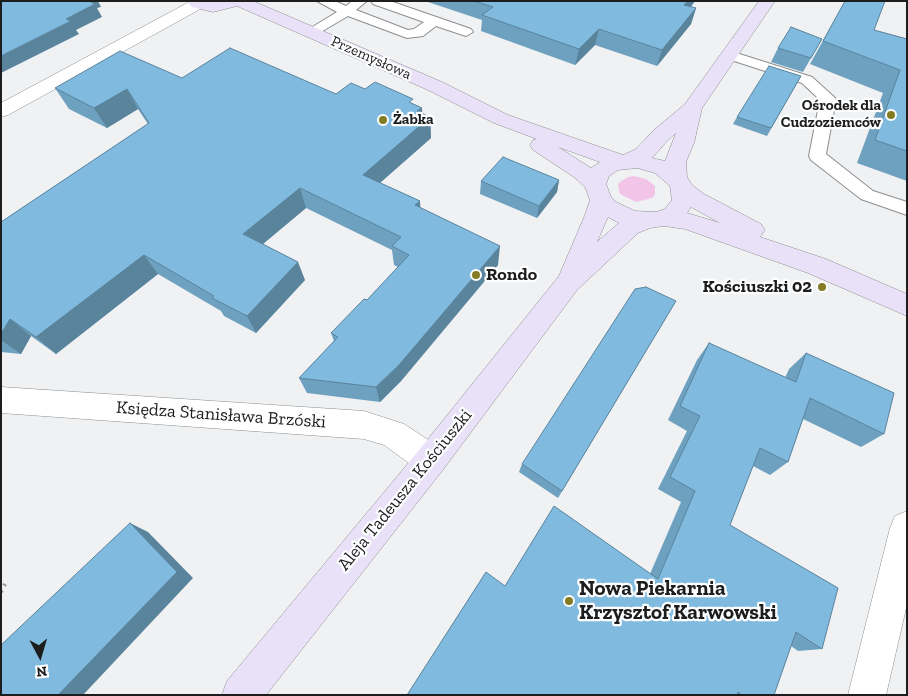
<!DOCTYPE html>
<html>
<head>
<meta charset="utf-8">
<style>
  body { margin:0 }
  #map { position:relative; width:908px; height:696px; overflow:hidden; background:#eff1f3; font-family:"Zilla Slab",serif }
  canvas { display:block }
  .frame { position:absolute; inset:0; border:2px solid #1d1d1e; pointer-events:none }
  .north { position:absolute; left:15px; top:631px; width:50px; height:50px; -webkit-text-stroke:4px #fdfeff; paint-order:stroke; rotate:174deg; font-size:14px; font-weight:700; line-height:20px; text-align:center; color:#1d1d1e }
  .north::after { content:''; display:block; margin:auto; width:18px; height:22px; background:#1d1d1e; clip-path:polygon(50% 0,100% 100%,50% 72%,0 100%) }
</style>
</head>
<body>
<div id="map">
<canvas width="908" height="696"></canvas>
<div class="frame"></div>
<div class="north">N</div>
</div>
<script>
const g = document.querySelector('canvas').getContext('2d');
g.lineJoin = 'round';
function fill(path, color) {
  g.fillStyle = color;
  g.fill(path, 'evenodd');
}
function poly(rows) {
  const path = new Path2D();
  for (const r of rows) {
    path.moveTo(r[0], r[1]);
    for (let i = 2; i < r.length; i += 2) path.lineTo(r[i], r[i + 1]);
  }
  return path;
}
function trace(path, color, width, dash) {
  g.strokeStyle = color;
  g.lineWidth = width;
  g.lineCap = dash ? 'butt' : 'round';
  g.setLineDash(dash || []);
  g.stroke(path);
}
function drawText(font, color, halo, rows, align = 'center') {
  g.font = font + ' "Zilla Slab",serif';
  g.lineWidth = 4.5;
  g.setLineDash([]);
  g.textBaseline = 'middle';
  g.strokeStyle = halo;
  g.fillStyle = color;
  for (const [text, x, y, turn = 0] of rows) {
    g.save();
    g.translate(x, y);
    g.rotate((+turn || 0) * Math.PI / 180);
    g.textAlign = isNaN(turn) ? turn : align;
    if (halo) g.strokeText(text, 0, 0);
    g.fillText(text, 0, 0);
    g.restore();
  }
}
fill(poly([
  [634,176,646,179,655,186,655,195,652,198,636,202,620,194,618,185,620,182,628,177]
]), '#f2c4e8');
const lane = poly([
  [317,1,335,1,346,6,352,1,367,1,356,10,408,30,414,29,424,22,373,4,371,1,390,1,471,29,473,32,466,36,436,26,423,36,407,38,348,16,314,36,307,32,309,29,337,12,317,1],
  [730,51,812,77,833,96,836,99,826,154,873,191,907,202,907,215,861,199,811,160,809,156,820,100,802,83,725,58,723,55,730,51]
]);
const street = poly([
  [191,1,204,1,206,4,204,7,8,115,1,117,1,103,191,1],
  [1,387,364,411,404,424,442,449,447,460,442,471,431,475,420,471,384,445,364,439,1,413,1,387],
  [907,511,907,604,886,695,848,695,890,528,895,516,907,511]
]);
const secondary = poly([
  [186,1,253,1,442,82,508,115,623,155,636,149,654,130,685,104,759,1,775,1,702,108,694,143,686,162,687,177,692,185,704,194,761,224,765,230,760,237,826,259,907,294,907,316,808,273,685,229,664,226,650,228,638,233,577,290,442,471,266,695,222,695,227,681,420,449,559,276,585,215,590,200,585,187,574,177,533,150,530,145,533,140,537,139,494,123,428,90,237,6,213,12,192,7,186,1],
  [676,133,665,161,652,158,668,140,676,133],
  [558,147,600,162,591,168,558,147],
  [637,168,655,173,670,186,672,200,665,209,656,212,635,211,616,202,611,197,606,184,609,176,618,170,637,168],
  [691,207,720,223,687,213,691,207],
  [608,217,619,223,597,242,608,217]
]);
trace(lane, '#8d8e90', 2);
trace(street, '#8d8e90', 1);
trace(secondary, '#8d8e90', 1);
trace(poly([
  [1,592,5,584]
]), '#969799', 4, [2, 5]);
fill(lane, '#fff');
fill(street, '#fff');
fill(secondary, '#e9e1f7');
fill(poly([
  [425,1,695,1,691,7,696,8,691,24,657,66,595,45,575,65,481,31,482,20],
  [845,1,874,30,907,39,907,181,857,163,883,93,810,64],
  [822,39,803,72,771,62,778,48],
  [801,76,767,136,733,124,737,117],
  [182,78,336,94,365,89,413,104,422,108,422,114,430,117,431,138,380,183,420,201,420,207,498,265,401,381,380,402,307,393,299,378,334,341,331,333,367,300,398,267,394,265,392,250,306,208,263,244,305,280,256,333,224,316,221,311,158,274,56,354,31,336,21,354,1,352,1,222,148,124,138,109,107,128,69,109,55,88],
  [559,180,557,192,537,218,480,194,481,181],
  [676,301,558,498,519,472,522,464],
  [709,343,785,378,789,369,806,353,884,434,861,447,803,419,788,462,770,475,753,466,730,525,822,649,798,651,791,646,774,695,407,695,505,586,650,574,681,502,658,489,687,431,668,420,697,360]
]), '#6ea1c0');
fill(poly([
  [84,1,98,1,101,7,97,8,102,17,76,30,79,34,1,73,1,56,66,19],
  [688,1,695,1,679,21,684,5],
  [696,8,691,24,657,66,662,50],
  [599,29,595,45,575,65,579,49],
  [127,89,138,109,107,128,94,108],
  [422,108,423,124,430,117,431,138,366,195,363,175,417,111],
  [559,180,557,192,537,218,539,206],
  [300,188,306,208,252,253,243,234],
  [420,201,421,220,415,205],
  [500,246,498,265,401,381,380,402,376,387],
  [144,255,158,274,56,354,36,337],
  [298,262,305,280,256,333,247,316],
  [10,319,31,336,21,354,1,340,1,334],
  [130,523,148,532,193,578,83,695,58,695]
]), '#5a839c');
const building = poly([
  [1,1,89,1,95,4,66,19,71,21,1,56,1,1],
  [474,1,688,1,684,5,696,8,662,50,599,29,579,49,482,15,493,7,474,1],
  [845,1,885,1,874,30,907,39,907,151,875,140,900,70,823,41,845,1],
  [791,27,822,39,811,58,778,48,791,27],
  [230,48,336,94,351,83,365,89,375,82,413,99,409,102,422,108,417,111,430,117,363,175,420,201,415,205,500,246,399,365,376,387,299,378,338,337,331,333,364,299,367,300,409,255,392,246,401,237,300,188,243,234,298,262,247,316,212,298,214,296,144,255,36,337,10,319,1,334,1,222,149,123,127,89,94,108,55,88,120,51,182,78,230,48],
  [769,66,801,76,771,128,737,117,769,66],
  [503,157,559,180,539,206,481,181,503,157],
  [646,287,676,301,562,491,522,464,635,289,646,287],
  [709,343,796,382,806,353,894,393,884,434,810,398,788,462,760,448,730,525,838,588,822,649,796,632,774,695,742,695,738,692,737,695,407,695,486,572,505,586,554,506,658,579,695,491,670,477,700,416,680,406,709,343],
  [130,523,177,572,58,695,1,695,1,645,130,523]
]);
fill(building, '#80bbdf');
trace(building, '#5a839c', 1);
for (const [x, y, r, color] of [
  [891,115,5,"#847c22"],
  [383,120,5,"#847c22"],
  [476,275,5,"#847c22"],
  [822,287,5,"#847c22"],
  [569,601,5,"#847c22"]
]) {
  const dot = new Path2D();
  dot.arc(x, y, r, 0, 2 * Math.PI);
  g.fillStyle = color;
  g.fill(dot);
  trace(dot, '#fdfeff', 2);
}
drawText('15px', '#1d1d1e', '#fdfeff', [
  ["Przemysłowa",371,58,24]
]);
drawText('bold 15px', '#1d1d1e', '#fdfeff', [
  ["Ośrodek dla",881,106],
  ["Cudzoziemców",881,123],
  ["Żabka",393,120,"left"]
], 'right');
drawText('bold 18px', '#1d1d1e', '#fdfeff', [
  ["Rondo",486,275],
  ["Kościuszki 02",812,287,"right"]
], 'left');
drawText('18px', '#1d1d1e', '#fdfeff', [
  ["Księdza Stanisława Brzóski",221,415,4],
  ["Aleja Tadeusza Kościuszki",405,490,-51]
]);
drawText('bold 21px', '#1d1d1e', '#fdfeff', [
  ["Nowa Piekarnia",579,589],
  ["Krzysztof Karwowski",579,613]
], 'left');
</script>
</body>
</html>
